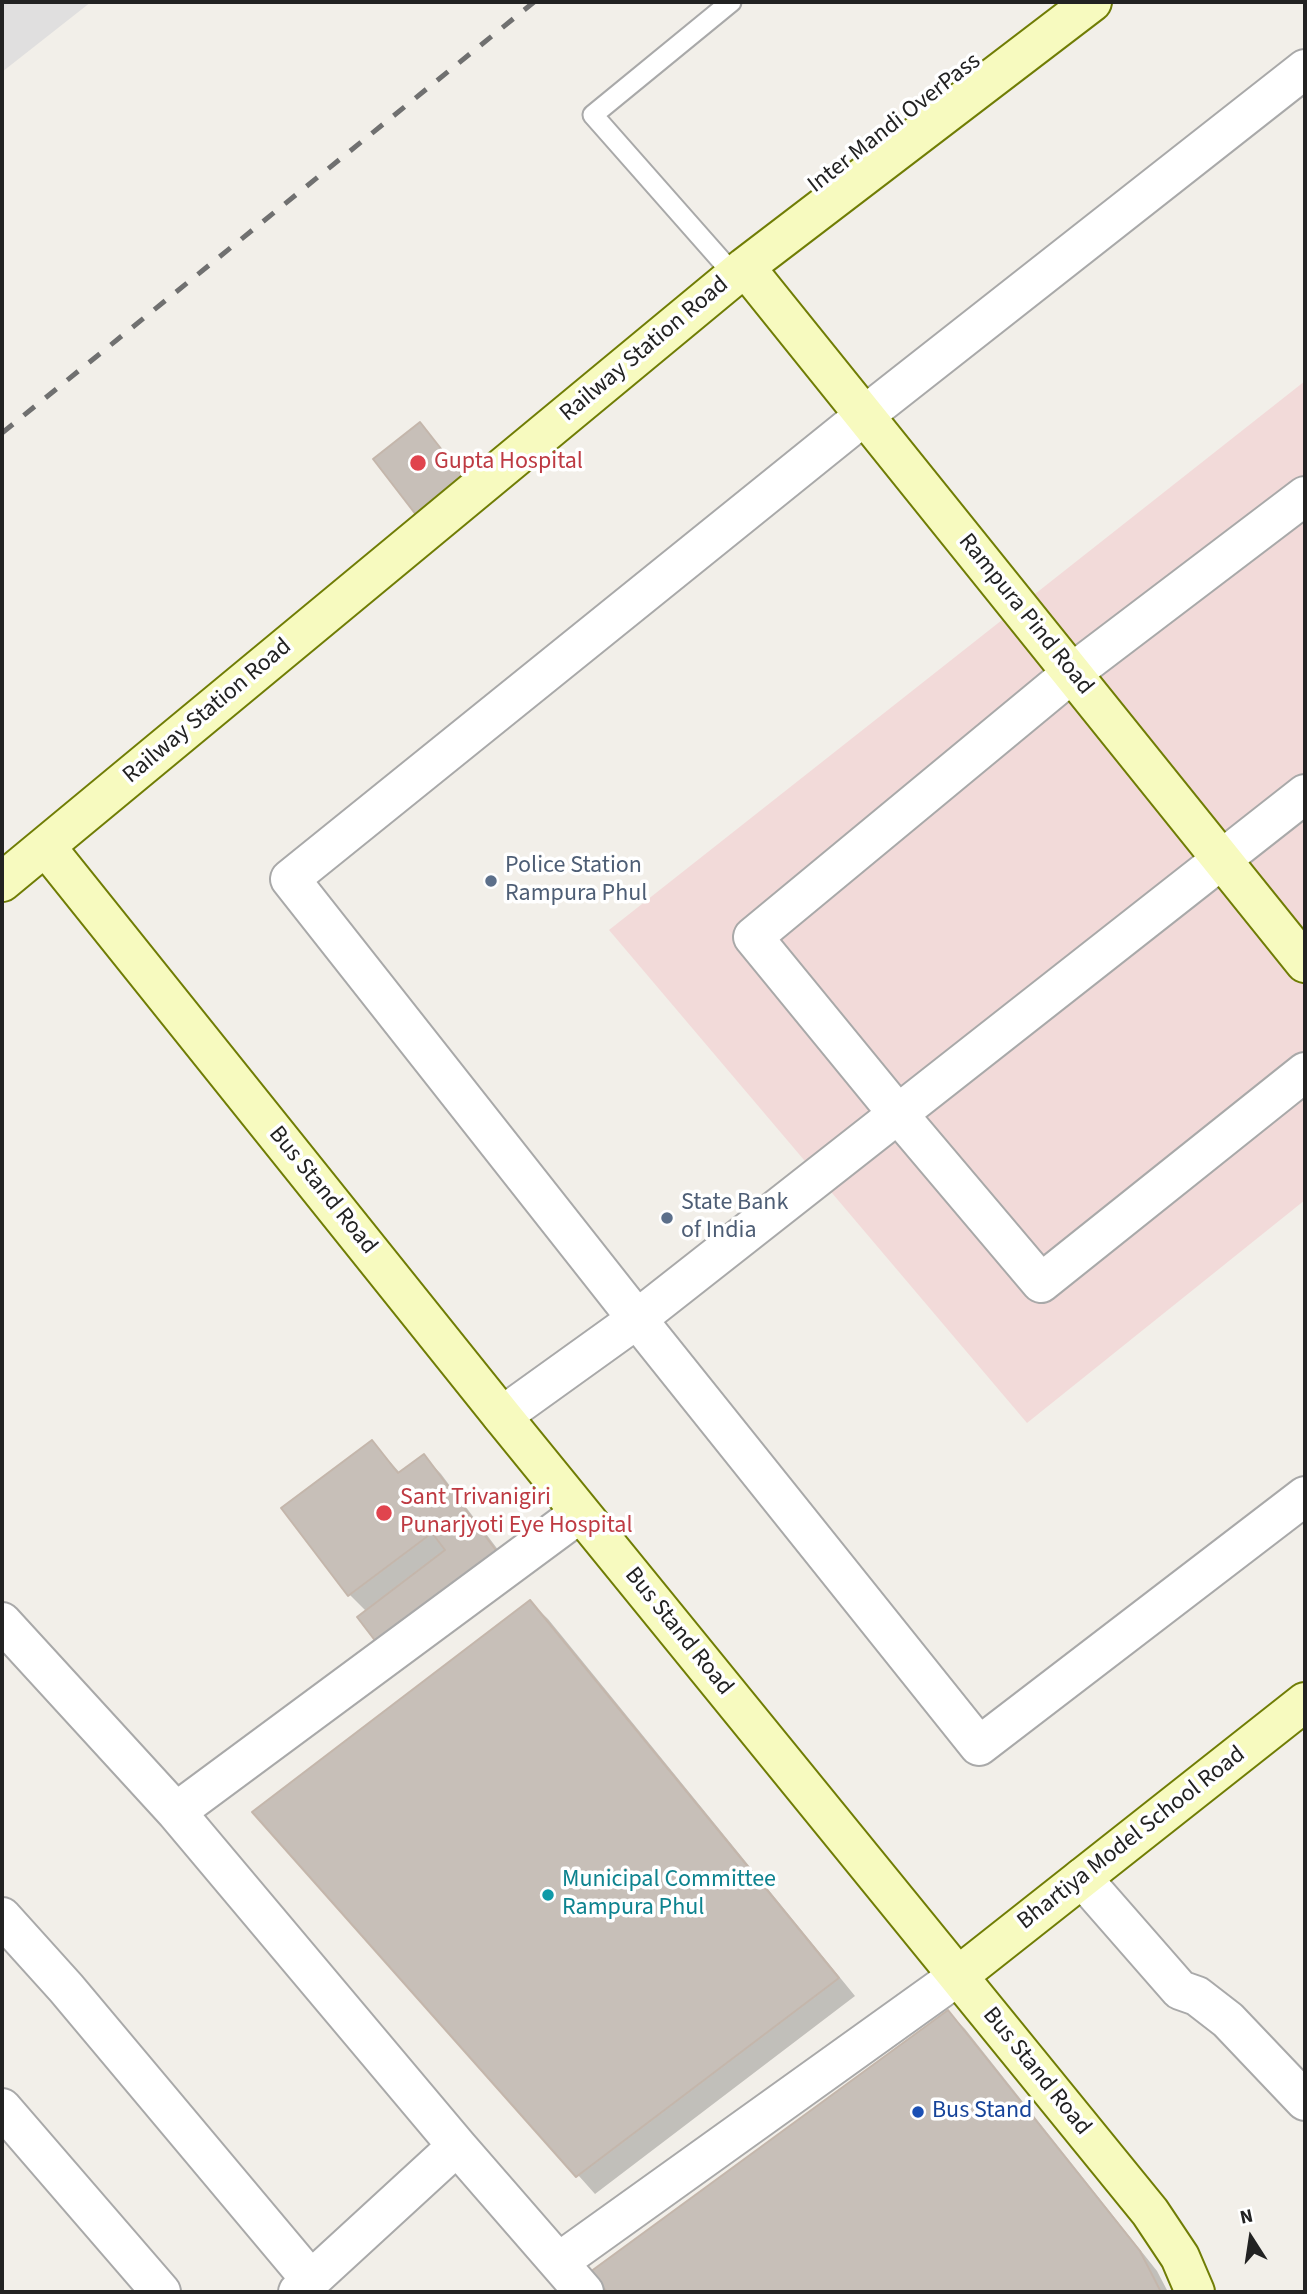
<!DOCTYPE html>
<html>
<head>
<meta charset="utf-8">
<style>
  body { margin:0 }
  #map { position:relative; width:1307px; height:2294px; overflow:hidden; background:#f2efe9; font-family:"Source Sans 3",sans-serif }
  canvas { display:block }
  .frame { position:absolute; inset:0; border:4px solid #222; pointer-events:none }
  .north { position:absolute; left:1216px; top:2203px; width:70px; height:70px; -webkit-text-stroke:5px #fff; paint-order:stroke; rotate:348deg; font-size:19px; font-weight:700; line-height:28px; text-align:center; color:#222 }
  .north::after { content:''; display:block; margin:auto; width:24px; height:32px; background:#222; clip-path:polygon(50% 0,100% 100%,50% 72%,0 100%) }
</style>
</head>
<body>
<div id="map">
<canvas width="1307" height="2294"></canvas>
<div class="frame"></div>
<div class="north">N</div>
</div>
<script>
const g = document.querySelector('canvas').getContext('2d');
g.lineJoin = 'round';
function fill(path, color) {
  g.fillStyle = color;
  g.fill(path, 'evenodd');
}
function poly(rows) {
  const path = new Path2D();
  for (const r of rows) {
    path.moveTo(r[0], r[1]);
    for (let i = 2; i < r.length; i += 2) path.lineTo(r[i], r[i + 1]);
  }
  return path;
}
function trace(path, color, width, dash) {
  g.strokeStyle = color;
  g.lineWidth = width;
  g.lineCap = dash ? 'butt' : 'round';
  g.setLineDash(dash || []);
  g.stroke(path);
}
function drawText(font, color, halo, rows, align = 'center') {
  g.font = font + ' "Source Sans 3",sans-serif';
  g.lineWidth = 7;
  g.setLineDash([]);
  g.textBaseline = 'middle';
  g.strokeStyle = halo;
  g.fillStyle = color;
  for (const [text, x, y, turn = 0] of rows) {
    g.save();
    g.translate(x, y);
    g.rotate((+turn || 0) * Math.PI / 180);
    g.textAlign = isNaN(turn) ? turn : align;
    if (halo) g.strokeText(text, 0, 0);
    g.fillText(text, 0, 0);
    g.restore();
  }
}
fill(poly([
  [2,2,91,2,2,72]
]), '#e0dfdf');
fill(poly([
  [1305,381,1305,1200,1027,1423,609,930]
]), '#f2dad9');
fill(poly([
  [372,1442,401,1474,424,1456,441,1474,520,1579,367,1612,349,1594],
  [530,1602,548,1619,855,1996,595,2194,255,1812],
  [948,2012,965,2029,1157,2271,1168,2292,609,2292,592,2272]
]), '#0003');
const building = poly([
  [420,422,468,483,420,520,373,459,420,422],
  [372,1440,398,1473,424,1454,504,1561,383,1651,357,1617,445,1550,432,1533,348,1596,281,1508,372,1440],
  [530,1600,839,1978,576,2177,252,1812,530,1600],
  [948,2010,1140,2251,1161,2292,607,2292,590,2272,948,2010]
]);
fill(building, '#c7bfb8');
trace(building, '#c4b6ab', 2);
const lane = poly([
  [731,2,593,115,735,276]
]);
const street = poly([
  [1305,69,865,415,290,879,637,1319,979,1746,1305,1496],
  [1305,496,1072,673,753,937,898,1114,1041,1283,1305,1072],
  [502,1416,637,1319,1305,794],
  [2,1622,176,1812,457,2146,584,2292],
  [176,1812,580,1513],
  [1082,1878,1180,1990,1197,1996,1228,2020,1305,2101],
  [2,1917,66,1988,311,2280],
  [2,2108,161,2292],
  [559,2262,958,1976],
  [298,2292,457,2146]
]);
const secondary = poly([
  [745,267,1305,963],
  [46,847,502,1416,1150,2212,1180,2257,1195,2292],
  [2,882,745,267,1092,2],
  [958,1976,1305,1702]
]);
trace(lane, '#a9a9a9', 23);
trace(street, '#a9a9a9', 42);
trace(secondary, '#707d05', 42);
trace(lane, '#fff', 19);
trace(street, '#fff', 38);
trace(secondary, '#f7fabf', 38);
trace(poly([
  [2,433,534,2]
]), '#707070', 5, [14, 14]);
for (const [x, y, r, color] of [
  [418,463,9,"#e0444e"],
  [491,881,7,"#5c6f8a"],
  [667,1218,7,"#5c6f8a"],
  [384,1513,9,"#e0444e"],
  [548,1895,7,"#0f9aa8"],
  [918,2112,7,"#1a4fb4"]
]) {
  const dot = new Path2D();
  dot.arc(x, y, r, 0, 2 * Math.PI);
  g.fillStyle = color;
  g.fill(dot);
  trace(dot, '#fff', 2.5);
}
drawText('24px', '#222', '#fff', [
  ["Inter Mandi OverPass",895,124,-38],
  ["Railway Station Road",645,350,-40],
  ["Rampura Pind Road",1025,615,51],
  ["Railway Station Road",208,712,-40],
  ["Bus Stand Road",322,1191,51],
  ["Bus Stand Road",678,1632,51],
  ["Bhartiya Model School Road",1132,1839,-38],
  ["Bus Stand Road",1036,2072,51]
]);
drawText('24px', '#be3a42', '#fff', [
  ["Gupta Hospital",434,463],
  ["Sant Trivanigiri",400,1499],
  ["Punarjyoti Eye Hospital",400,1527]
], 'left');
drawText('24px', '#4e5e75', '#fff', [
  ["Police Station",505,867],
  ["Rampura Phul",505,895],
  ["State Bank",681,1204],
  ["of India",681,1232]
], 'left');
drawText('24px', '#0d838f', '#fff', [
  ["Municipal Committee",562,1881],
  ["Rampura Phul",562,1909]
], 'left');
drawText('24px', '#164399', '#fff', [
  ["Bus Stand",932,2112]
], 'left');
</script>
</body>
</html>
